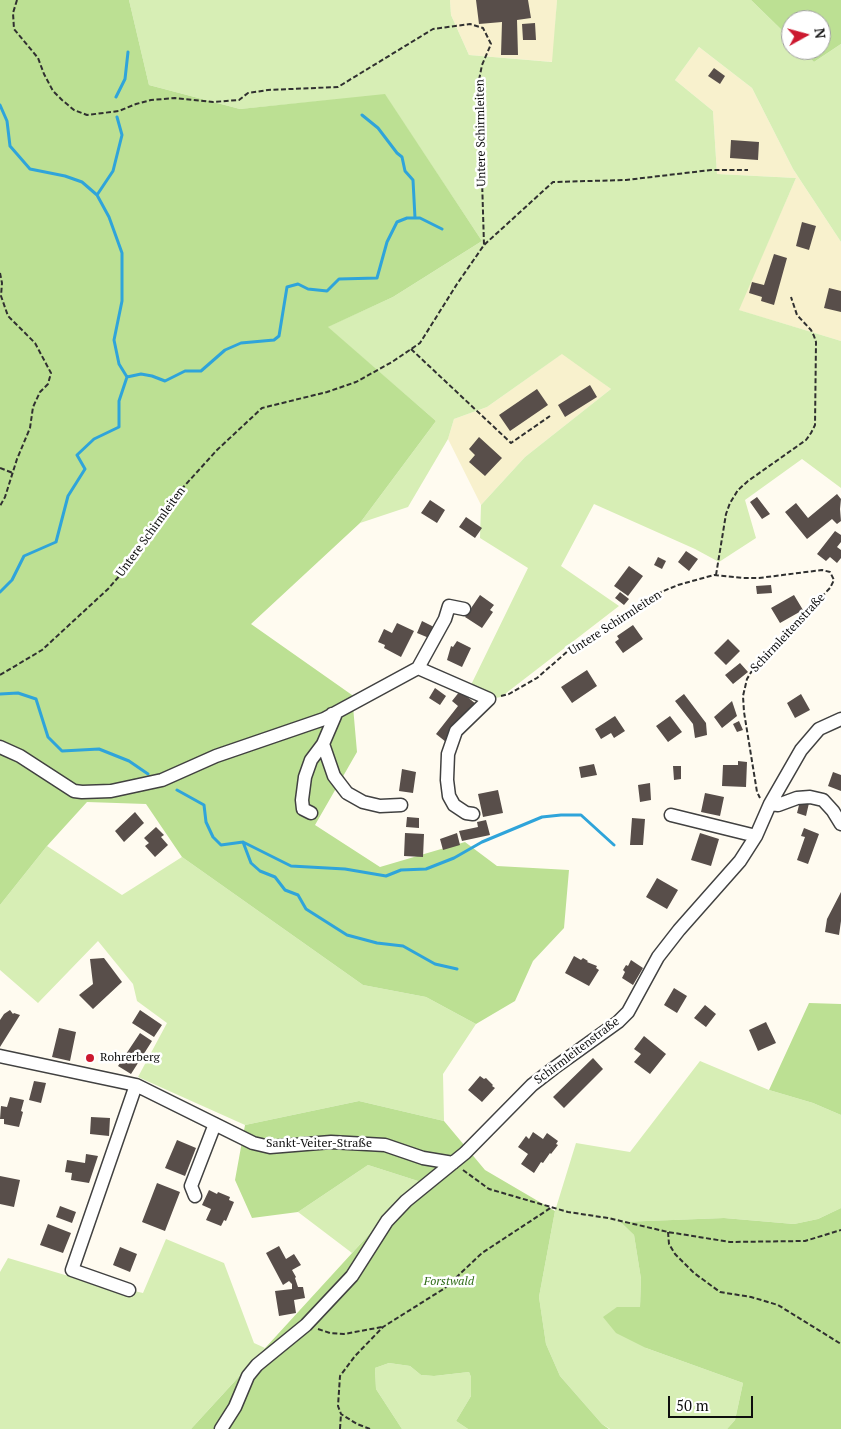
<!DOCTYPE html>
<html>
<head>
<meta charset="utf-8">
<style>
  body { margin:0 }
  #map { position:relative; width:841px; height:1429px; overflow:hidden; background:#fffbf0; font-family:"PT Serif",serif }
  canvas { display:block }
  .north { position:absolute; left:781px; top:10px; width:50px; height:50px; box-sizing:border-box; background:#fff; border:1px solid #9f9f9f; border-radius:50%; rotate:83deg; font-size:14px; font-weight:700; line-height:20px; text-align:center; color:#0e0e0e }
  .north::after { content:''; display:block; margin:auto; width:18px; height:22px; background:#cc182f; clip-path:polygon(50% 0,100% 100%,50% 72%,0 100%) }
  .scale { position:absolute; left:668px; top:1396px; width:85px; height:22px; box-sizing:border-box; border:2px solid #0e0e0e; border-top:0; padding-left:6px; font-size:15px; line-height:18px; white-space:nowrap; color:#0e0e0e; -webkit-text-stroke:4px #fff; paint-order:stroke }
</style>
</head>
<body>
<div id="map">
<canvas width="841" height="1429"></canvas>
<div class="north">N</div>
<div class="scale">50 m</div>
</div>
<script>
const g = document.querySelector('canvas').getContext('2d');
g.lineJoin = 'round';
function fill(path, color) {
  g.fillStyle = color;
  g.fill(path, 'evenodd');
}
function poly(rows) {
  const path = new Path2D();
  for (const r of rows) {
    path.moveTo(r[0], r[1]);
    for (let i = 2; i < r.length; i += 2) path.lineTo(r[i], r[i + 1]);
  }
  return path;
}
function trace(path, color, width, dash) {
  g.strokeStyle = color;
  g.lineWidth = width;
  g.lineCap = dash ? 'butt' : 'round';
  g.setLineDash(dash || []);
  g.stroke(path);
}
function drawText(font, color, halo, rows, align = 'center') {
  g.font = font + ' "PT Serif",serif';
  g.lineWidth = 5;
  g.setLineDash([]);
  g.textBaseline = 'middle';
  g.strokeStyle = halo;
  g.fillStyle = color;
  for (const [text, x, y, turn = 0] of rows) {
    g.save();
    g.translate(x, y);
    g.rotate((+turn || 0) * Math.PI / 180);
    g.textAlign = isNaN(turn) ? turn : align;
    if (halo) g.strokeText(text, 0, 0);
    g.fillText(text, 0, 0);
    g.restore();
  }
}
fill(poly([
  [450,0,557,0,553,62,469,55,451,15],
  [699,47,752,88,793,169,841,242,841,341,738,310,796,178,717,174,713,111,675,80],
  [563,353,611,389,525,457,481,505,448,439,454,419,487,407]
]), '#f8f1cd');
fill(poly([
  [129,0,450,0,451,15,469,55,552,62,557,0,751,0,791,39,791,50,802,50,814,62,841,44,841,242,793,169,752,88,699,47,675,80,713,111,717,174,796,178,739,310,841,341,841,488,802,459,745,500,756,538,719,562,695,549,594,504,561,566,619,606,501,697,489,699,469,689,528,568,480,538,481,505,525,457,611,389,562,354,487,407,454,419,448,439,408,507,360,523,436,421,327,327,393,297,482,241,385,95,240,109,149,85],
  [47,846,122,895,182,857,363,985,426,997,476,1024,443,1074,444,1121,359,1101,245,1125,138,1077,167,1023,137,1001,133,984,98,941,38,1003,0,970,0,905],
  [700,1061,769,1090,813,1103,841,1115,841,1208,818,1219,794,1224,724,1218,622,1222,634,1235,641,1279,640,1307,617,1307,646,1348,743,1383,735,1420,727,1429,610,1429,602,1424,560,1376,546,1344,539,1297,555,1211,576,1143,630,1152],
  [368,1165,418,1181,352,1253,298,1212],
  [166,1239,224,1263,254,1343,265,1348,191,1429,0,1429,0,1272,8,1258,65,1275,143,1293],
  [389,1363,410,1366,421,1375,434,1376,469,1372,471,1377,471,1396,456,1421,468,1429,402,1429,376,1389,375,1368]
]), '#d7eeb5');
fill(poly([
  [0,0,129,0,149,85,240,109,385,94,482,241,393,297,328,327,436,421,360,523,251,624,352,695,357,752,315,825,380,867,465,842,497,866,569,870,564,928,533,961,515,1001,476,1024,426,997,363,985,182,857,146,804,87,802,47,846,0,905],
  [751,0,841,0,841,44,814,62,802,50,821,50,821,20,791,20,791,39],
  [809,1003,841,1004,841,1115,813,1103,769,1090],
  [359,1101,444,1121,485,1170,555,1211,539,1297,546,1344,560,1376,602,1424,609,1429,468,1429,456,1421,471,1396,471,1377,469,1372,434,1376,421,1375,410,1366,389,1363,375,1368,376,1389,402,1429,191,1429,418,1181,368,1165,298,1212,252,1218,235,1180,245,1125],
  [841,1208,841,1429,727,1429,735,1420,743,1383,646,1348,616,1333,603,1317,617,1307,640,1307,641,1279,634,1235,621,1222,724,1218,794,1224,818,1219]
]), '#bce093');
trace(poly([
  [116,97,125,79,128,52],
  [0,105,7,121,10,146,30,169,65,176,82,182,97,195],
  [362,115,378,128,397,153,402,157,405,171,413,180,415,218],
  [117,117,122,135,113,171,97,195,109,217,122,253,122,301,114,340,119,364,127,377],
  [0,592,12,580,24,556,56,542,68,496,85,469,77,455,94,439,119,427,119,401,127,377,141,374,152,376,165,381,185,371,201,371,225,350,241,343,274,340,279,336,287,287,298,284,308,289,327,291,339,279,377,278,387,242,397,222,407,218,420,218,442,229],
  [0,694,18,693,36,699,48,737,62,751,99,749,129,761,148,774],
  [177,790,204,805,206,822,213,837,221,845,243,842,291,866,345,869,386,876,401,870,426,869,454,858,482,842,542,817,561,815,581,815,614,845],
  [243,842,251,863,260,871,275,877,285,890,298,895,306,909,347,935,377,943,403,946,435,964,457,969]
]), '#2fa4da', 3);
fill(poly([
  [476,0,528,0,531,18,517,20,518,55,501,55,502,22,479,24],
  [535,23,536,40,523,40,522,24],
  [714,68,725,76,720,84,708,76],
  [731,140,759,142,758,160,730,158],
  [802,222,816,226,809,250,796,246],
  [774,254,787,258,774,305,761,301,762,297,749,293,752,282,764,285],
  [829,288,841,291,841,312,824,308],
  [590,385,597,397,565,417,558,405],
  [537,389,548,405,510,431,499,415],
  [479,437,502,458,485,476,469,462,475,455,469,449],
  [837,494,841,499,840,509,841,521,837,524,832,519,807,539,785,512,796,503,808,518],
  [757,497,770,514,762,519,750,502],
  [430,500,445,510,437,523,421,513],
  [466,517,482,528,475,538,459,527],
  [835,531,841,535,841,542,837,547,841,550,841,558,837,563,830,557,826,561,817,554],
  [686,551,698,559,689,571,678,562],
  [658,557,666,561,662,569,654,565],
  [629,566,643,576,628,596,614,586],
  [771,585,772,593,757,594,756,586],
  [620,592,629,599,624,605,615,598],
  [480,595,494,605,490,610,493,612,482,628,465,617],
  [794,595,803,610,780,623,771,608],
  [422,621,434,627,429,638,417,633],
  [397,623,414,631,401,657,384,648,385,645,378,642,384,629,392,633],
  [633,625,643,639,623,653,615,642,619,639,617,636],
  [728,639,740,651,726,665,714,653],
  [457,641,471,648,462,667,447,660,451,646,453,647],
  [740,663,748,672,733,684,725,675],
  [587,670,597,686,572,703,561,687],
  [435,688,446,696,440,705,429,698],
  [460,691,476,704,446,742,436,734,458,706,452,701],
  [684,694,706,723,707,735,695,738,693,724,675,701],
  [801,694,810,710,795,718,787,703],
  [732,701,737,716,722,728,714,717],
  [615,716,625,731,614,738,611,733,601,739,595,729],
  [670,716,682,732,668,742,656,726],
  [739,721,743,730,737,732,733,724],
  [738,761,747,762,746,787,722,786,723,765,738,765],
  [594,764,597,775,581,778,579,767],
  [673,766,681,766,681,779,674,780],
  [402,769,416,772,413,793,399,791],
  [833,772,841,775,841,791,828,786],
  [650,783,651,800,640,802,638,785],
  [498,790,503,813,483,817,478,794],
  [705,793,724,797,720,816,701,812],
  [800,801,809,803,806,816,797,813],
  [135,812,144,823,124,842,115,831],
  [407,817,419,818,419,828,406,827],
  [632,818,645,819,643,845,630,845],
  [486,820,490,835,462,841,459,831,478,827,477,822],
  [156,827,164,835,161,837,168,845,155,857,145,846,149,843,144,838],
  [804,828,819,834,808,864,797,860,805,837,801,836],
  [405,833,424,834,423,857,404,856],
  [457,833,460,845,443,850,440,839],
  [700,833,719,839,711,866,691,860],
  [657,878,678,890,667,909,646,897],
  [841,892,841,921,839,935,825,932,827,919],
  [574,956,581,960,583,958,588,961,587,962,597,966,596,968,599,970,589,986,565,973],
  [104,958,122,982,93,1009,79,995,93,984,90,959],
  [631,960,643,968,633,985,622,978,625,972,623,970,626,965,628,966],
  [674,988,687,996,677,1013,664,1005],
  [705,1005,716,1014,706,1027,694,1018],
  [10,1010,13,1014,14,1013,20,1015,0,1047,0,1020,4,1014],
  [140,1010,162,1025,154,1037,132,1023],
  [766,1022,776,1043,758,1051,749,1030],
  [59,1028,76,1032,70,1061,52,1057],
  [140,1033,152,1041,131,1074,118,1066],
  [644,1036,666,1054,650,1074,634,1062,641,1054,634,1049],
  [593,1058,603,1069,564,1108,553,1097],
  [480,1076,484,1079,486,1078,493,1085,492,1086,495,1088,482,1102,468,1090],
  [34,1081,46,1083,41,1103,29,1100],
  [10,1097,24,1100,21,1111,23,1112,19,1127,4,1124,4,1119,0,1119,1,1106,7,1107],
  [91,1117,110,1118,109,1136,90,1134],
  [533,1132,543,1139,547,1133,558,1141,556,1144,558,1145,551,1154,550,1153,543,1163,541,1162,534,1173,521,1164,528,1154,518,1147,526,1136,529,1139],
  [177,1140,196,1148,185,1176,165,1168],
  [86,1154,98,1156,89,1183,71,1180,72,1173,65,1172,67,1160,85,1163],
  [0,1176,20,1180,14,1207,0,1204],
  [157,1183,180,1192,165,1231,142,1222],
  [209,1190,217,1194,218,1192,230,1197,229,1200,234,1202,226,1221,224,1220,221,1226,206,1220,211,1209,202,1205],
  [60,1206,76,1212,72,1223,56,1217],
  [48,1224,71,1233,63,1253,40,1245],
  [279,1246,286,1259,294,1254,301,1265,292,1270,296,1277,295,1278,298,1287,303,1287,305,1298,294,1300,296,1313,279,1316,275,1291,292,1289,292,1284,289,1281,283,1285,266,1253],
  [120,1247,137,1254,130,1272,113,1265]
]), '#584e4a');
const minor = poly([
  [418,668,445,619,449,606,464,609],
  [323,744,334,776,347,793,363,802,380,806,401,805],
  [0,747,20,756,74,791,82,792,111,791,162,780,216,756,324,719,418,668,489,699,456,731,448,754,447,780,449,796,454,805,466,813,473,814],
  [770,804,778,805,797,798,810,797,823,800,833,811,841,824],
  [311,813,303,809,302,800,305,777,311,760,323,744,335,716,332,714],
  [671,815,756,836],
  [0,1056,136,1085,253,1143,270,1147,331,1142,385,1145,423,1158,453,1163],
  [195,1196,191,1186,215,1124],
  [129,1290,72,1270,136,1085],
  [221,1429,235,1407,248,1376,257,1365,306,1325,352,1276,387,1221,406,1201,465,1153,532,1085,554,1068,618,1022,628,1012,658,957,679,930,740,861,756,836,770,804,801,750,819,729,841,719]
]);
trace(minor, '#414141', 15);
trace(poly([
  [17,0,13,13,14,29,38,58,44,74,53,91,62,100,74,110,87,115,119,111,136,104,151,100,175,98,213,102,239,100,248,93,268,90,338,87,433,29,470,24,483,28,491,44,482,65,479,80,484,245],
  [0,273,2,283,1,296,8,316,35,343,51,373,48,384,40,392,33,407,30,428,17,459,5,497,0,506],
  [411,349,511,443,550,416],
  [0,468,13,473],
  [716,575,726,514,730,503,738,490,748,481,806,440,811,433,815,425,816,342,814,336,811,330,797,315,791,297],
  [0,675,42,650,108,589,128,566,178,493,217,450,262,408,327,392,356,382,392,362,420,343,457,284,484,245,553,182,626,180,711,170,748,170],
  [501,696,509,694,537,678,576,644,661,592,678,585,714,575,743,578,759,578,822,570,830,572,834,580,830,588,753,669,747,679,743,696,744,712,757,792,760,798],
  [463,1170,489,1189,568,1212,608,1218,668,1232,730,1242,805,1241,841,1230],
  [668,1232,669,1244,675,1254,694,1273,720,1292,751,1297,778,1305,841,1344],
  [318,1329,330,1333,344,1334,382,1327],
  [340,1429,341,1414],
  [370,1429,357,1424,341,1414,338,1406,340,1376,355,1356,383,1327,445,1288,482,1253,552,1207]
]), '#303030', 2, [5, 2.5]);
trace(minor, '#fff', 12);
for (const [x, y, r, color] of [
  [90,1058,5,"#cc182f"]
]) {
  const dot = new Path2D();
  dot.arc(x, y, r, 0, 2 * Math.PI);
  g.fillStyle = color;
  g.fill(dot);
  trace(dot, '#fff', 2);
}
drawText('12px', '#0e0e0e', '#fff', [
  ["Untere Schirmleiten",481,133,-91],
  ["Untere Schirmleiten",151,532,-54],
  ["Untere Schirmleiten",615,623,-33],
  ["Schirmleitenstraße",788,633,-47],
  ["Schirmleitenstraße",577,1051,-37],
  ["Sankt-Veiter-Straße",319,1144]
]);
drawText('12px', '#0e0e0e', '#fff', [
  ["Rohrerberg",100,1058]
], 'left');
drawText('italic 12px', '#306d18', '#fff', [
  ["Forstwald",449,1282]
]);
</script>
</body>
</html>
